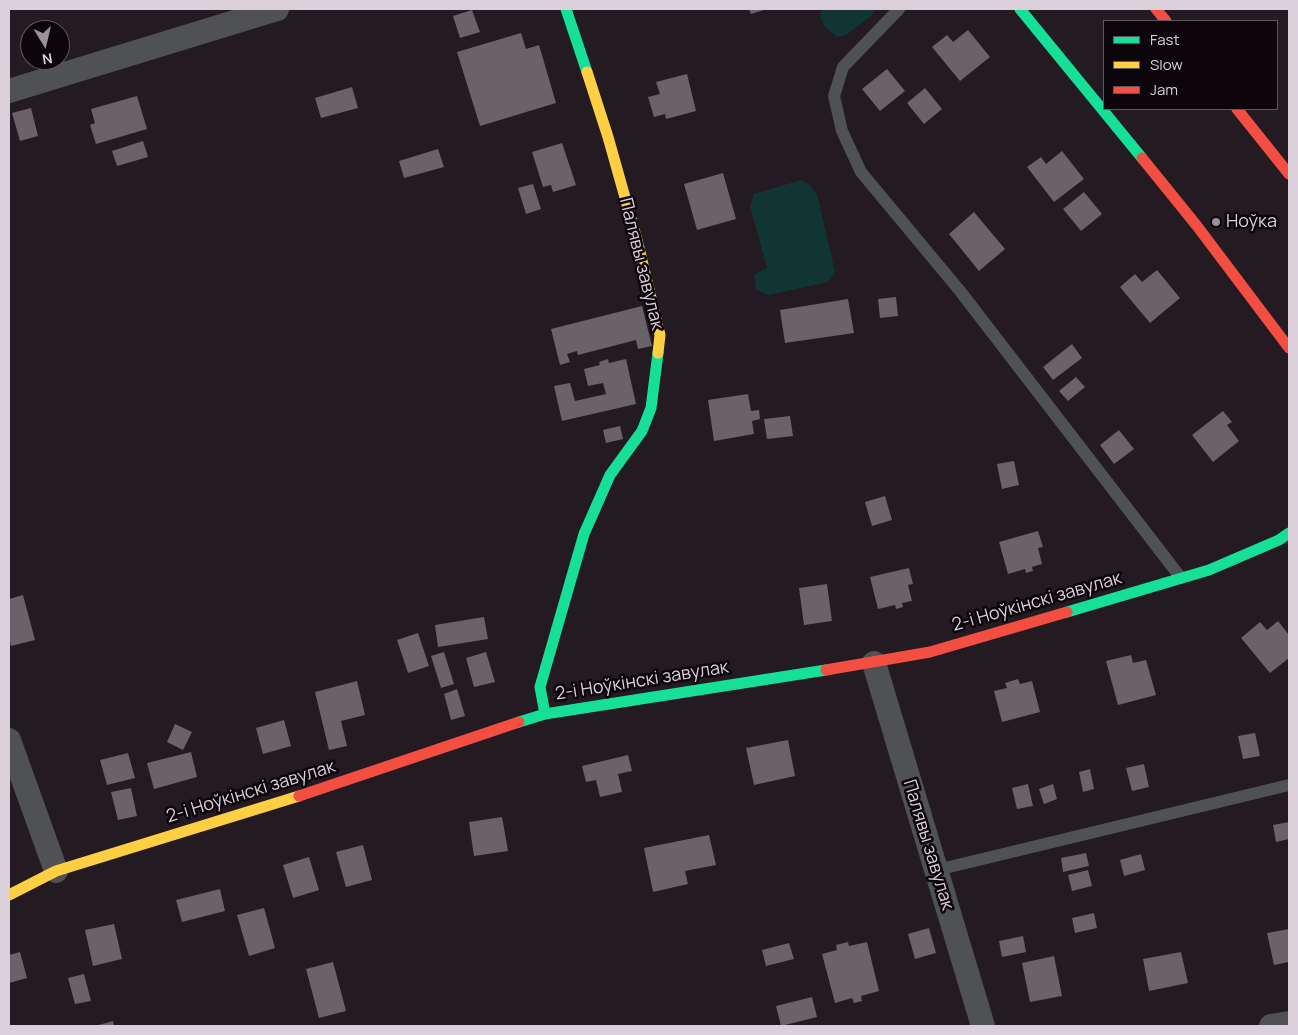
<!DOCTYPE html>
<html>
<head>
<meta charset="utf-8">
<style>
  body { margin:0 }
  #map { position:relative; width:1298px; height:1035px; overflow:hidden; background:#241a22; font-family:Manrope,sans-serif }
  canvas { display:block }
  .frame { position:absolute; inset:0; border:10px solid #dbcfda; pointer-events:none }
  .legend { position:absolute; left:1103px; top:20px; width:175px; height:90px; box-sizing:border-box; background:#0c050b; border:1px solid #5f565e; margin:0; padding:6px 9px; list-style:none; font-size:15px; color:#dbcfda }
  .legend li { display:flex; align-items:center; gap:10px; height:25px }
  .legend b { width:25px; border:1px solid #5f565e }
  .north { position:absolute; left:20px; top:20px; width:50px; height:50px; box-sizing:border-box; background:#0c050b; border:1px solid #5f565e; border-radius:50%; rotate:171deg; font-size:14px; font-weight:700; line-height:20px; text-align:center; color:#dbcfda }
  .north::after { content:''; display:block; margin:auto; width:18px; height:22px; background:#9b909a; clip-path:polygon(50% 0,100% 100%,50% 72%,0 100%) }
</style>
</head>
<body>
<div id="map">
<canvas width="1298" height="1035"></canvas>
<div class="frame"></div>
<ul class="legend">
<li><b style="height:6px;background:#16e098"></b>Fast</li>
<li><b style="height:6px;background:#ffcf43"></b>Slow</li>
<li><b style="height:6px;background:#f24e42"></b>Jam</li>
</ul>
<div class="north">N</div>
</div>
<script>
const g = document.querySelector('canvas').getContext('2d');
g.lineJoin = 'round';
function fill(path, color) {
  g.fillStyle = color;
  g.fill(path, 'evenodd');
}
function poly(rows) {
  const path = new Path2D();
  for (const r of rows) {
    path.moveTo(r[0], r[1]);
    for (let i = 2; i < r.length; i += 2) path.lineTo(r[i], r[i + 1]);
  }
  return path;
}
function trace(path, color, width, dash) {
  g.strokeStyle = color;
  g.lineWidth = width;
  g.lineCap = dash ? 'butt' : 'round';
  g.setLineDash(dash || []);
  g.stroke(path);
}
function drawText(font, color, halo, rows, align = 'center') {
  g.font = font + ' Manrope,sans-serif';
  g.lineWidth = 5;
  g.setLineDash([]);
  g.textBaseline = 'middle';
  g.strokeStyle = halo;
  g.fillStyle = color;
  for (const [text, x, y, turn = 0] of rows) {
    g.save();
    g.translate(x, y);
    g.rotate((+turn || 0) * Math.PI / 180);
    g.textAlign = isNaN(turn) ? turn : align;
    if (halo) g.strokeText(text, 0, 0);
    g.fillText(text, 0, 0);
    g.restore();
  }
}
fill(poly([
  [822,9,875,9,871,16,846,35,837,37,825,27,820,17],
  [801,180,810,185,817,194,835,272,828,282,769,295,756,290,754,275,767,268,750,206,754,194]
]), '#103533');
fill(poly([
  [749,9,767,9,751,14],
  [472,10,480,32,460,38,453,16],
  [968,30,990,57,960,81,932,47,947,35,953,42],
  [521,33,526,49,539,45,556,103,480,126,457,52],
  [887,69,905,91,880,111,862,89],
  [687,74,696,111,666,119,665,114,654,117,648,97,660,94,656,82],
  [352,87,358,108,321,118,315,98],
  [925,88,942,109,924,124,907,103],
  [137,96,147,129,96,144,90,125,95,123,91,109],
  [31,108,38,136,20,141,12,113],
  [143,141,148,157,117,166,112,151],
  [562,143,576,185,553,192,551,185,543,187,532,152],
  [438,149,444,167,404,178,399,161],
  [1062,151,1084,179,1054,202,1027,167,1041,157,1046,164],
  [723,173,736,219,697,230,684,184],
  [533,184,541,209,526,214,518,188],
  [1084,192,1102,214,1081,231,1063,209],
  [974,212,1005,249,979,271,949,234],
  [1157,270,1180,298,1150,323,1120,287,1135,274,1142,282],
  [896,297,898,316,880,318,878,299],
  [848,299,854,333,785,343,780,310],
  [642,306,652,346,638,349,636,340,578,355,577,351,567,354,570,362,560,365,551,329],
  [1072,344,1082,358,1053,380,1043,367],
  [608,359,609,363,626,359,636,404,562,421,554,386,570,383,575,401,606,394,603,383,588,386,584,369,600,365,599,362],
  [1076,377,1085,387,1068,401,1059,391],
  [748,394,751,411,759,410,760,419,752,421,754,434,714,441,708,400],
  [1223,411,1232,422,1227,425,1239,441,1213,462,1192,435],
  [790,416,793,436,767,439,764,419],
  [620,426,623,439,606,443,603,430],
  [1119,430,1134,449,1114,464,1100,445],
  [1014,461,1019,485,1002,489,997,464],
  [885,496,892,520,872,526,865,502],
  [1038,531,1043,547,1038,548,1042,564,1032,567,1033,571,1026,573,1025,569,1008,574,999,542],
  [909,568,913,584,908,585,912,601,902,603,903,607,896,609,895,605,878,609,870,577],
  [827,584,832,621,804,625,799,588],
  [23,595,35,640,11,646,9,638,9,599],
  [484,617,488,639,438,647,435,625],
  [1278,621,1289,635,1289,658,1270,673,1241,638,1260,622,1267,630],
  [418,633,429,666,408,673,397,640],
  [444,652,454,684,441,688,431,656],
  [486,652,495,682,474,687,466,658],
  [1131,655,1133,663,1146,660,1156,695,1118,705,1106,661],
  [1018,679,1020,684,1032,681,1040,712,1002,722,994,691,1007,688,1005,683],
  [357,681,365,715,341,721,347,746,329,750,315,692],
  [457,689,465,716,451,720,444,694],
  [284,720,291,746,263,754,256,728],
  [175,724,192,732,183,750,167,742],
  [1255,733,1260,756,1243,759,1238,736],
  [788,740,795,776,754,785,746,748],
  [191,752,197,777,154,789,147,763],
  [128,753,135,778,107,785,100,760],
  [628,755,632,771,618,774,622,792,600,797,596,780,586,782,582,766],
  [1144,764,1149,787,1132,791,1126,768],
  [1090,769,1094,789,1083,792,1079,772],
  [1028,784,1033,806,1017,809,1012,788],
  [1053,784,1057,799,1044,804,1039,789],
  [131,788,137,816,118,820,111,792],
  [502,817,508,851,474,856,469,822],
  [1289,822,1289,839,1276,842,1273,825],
  [709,835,716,865,685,871,688,884,653,892,644,848],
  [363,845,372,880,346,887,336,852],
  [1086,853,1089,866,1063,872,1061,858],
  [1141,854,1145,870,1124,876,1120,860],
  [309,857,319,890,293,898,283,865],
  [1088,870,1092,886,1072,891,1068,875],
  [220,889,225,911,182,922,176,900],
  [264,908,275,948,249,956,237,915],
  [1094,913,1097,928,1075,933,1072,918],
  [114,924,122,959,93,966,85,930],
  [929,928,936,953,915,959,908,934],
  [1289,929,1289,962,1274,965,1267,933],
  [1023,936,1026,952,1002,957,999,941],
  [848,942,849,946,867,942,879,991,861,996,862,1001,854,1003,852,998,835,1003,822,954,837,950,836,945],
  [789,943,794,959,766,966,762,950],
  [20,952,27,978,9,983,9,955],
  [1181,952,1188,983,1149,991,1143,959],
  [1054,956,1062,996,1030,1002,1022,963],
  [333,962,346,1011,319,1018,306,969],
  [84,974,91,1001,75,1004,68,978],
  [812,997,817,1017,781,1026,776,1006],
  [113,1021,114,1026,95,1026]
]), '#6a6269');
trace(poly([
  [899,9,843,67,834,96,842,131,861,172,960,291,1181,578],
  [937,870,1289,785]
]), '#505153', 12);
trace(poly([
  [9,91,277,9],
  [874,663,983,1026],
  [9,740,56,871],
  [1271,1026,1289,1023]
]), '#505153', 24);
trace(poly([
  [566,9,587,72],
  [1020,9,1142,158],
  [1067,612,1209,570,1279,540,1289,533],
  [545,714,540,687,584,534,610,475,642,431,651,408,658,353],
  [519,722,545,714,826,670]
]), '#16e098', 11);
trace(poly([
  [587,72,608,137,637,240,660,335,658,353],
  [9,895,56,871,299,796]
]), '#ffcf43', 11);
trace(poly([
  [1156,9,1166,21],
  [1237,109,1289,174],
  [1142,158,1197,226,1289,348],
  [826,670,930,652,1067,612],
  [299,796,519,722]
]), '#f24e42', 11);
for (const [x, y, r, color] of [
  [1216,222,5,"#9b909a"]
]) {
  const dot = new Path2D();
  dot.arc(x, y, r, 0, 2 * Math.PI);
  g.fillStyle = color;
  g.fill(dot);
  trace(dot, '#0c050b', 2);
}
drawText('18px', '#dbcfda', '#0c050b', [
  ["Ноўка",1226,222]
], 'left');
drawText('18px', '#dbcfda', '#0c050b', [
  ["Палявы завулак",641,264,76],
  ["2-і Ноўкінскі завулак",1037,602,-16],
  ["2-і Ноўкінскі завулак",642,681,-9],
  ["2-і Ноўкінскі завулак",251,792,-17],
  ["Палявы завулак",928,845,73]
]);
</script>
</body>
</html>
